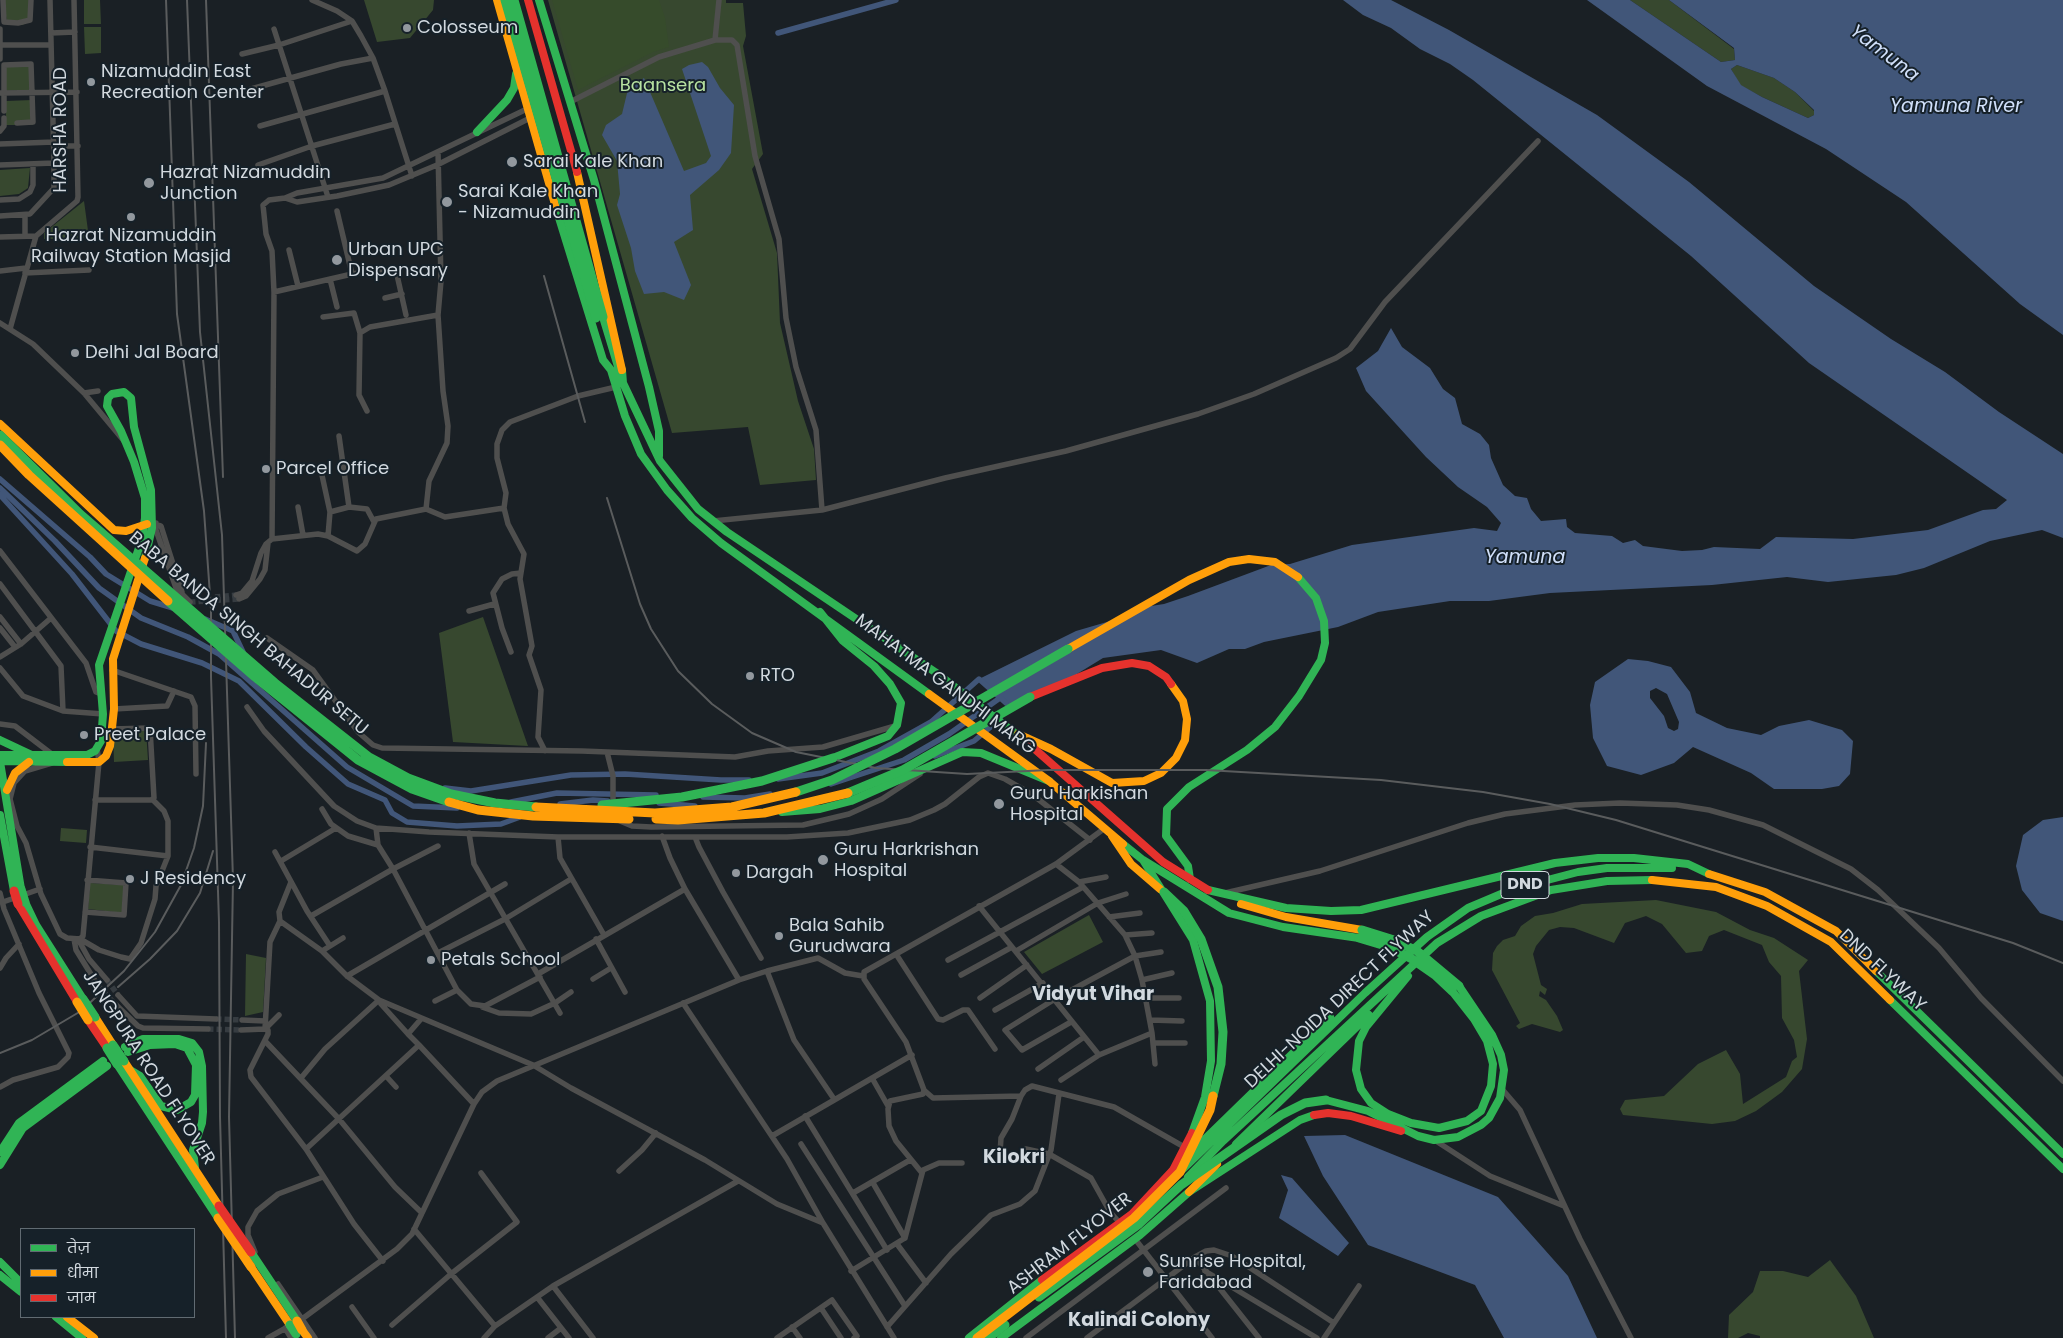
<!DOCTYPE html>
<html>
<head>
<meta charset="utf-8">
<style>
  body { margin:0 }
  #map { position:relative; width:2063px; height:1338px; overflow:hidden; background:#1a2025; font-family:Poppins,"Noto Sans Devanagari",sans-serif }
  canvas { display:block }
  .legend { position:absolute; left:20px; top:1228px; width:175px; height:90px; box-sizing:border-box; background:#162129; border:1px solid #616b72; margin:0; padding:6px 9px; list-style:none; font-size:15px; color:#d2d9df }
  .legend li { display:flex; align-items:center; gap:10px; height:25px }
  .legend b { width:25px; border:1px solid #616b72 }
</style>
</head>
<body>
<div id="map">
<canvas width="2063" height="1338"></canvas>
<ul class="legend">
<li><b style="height:6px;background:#30b455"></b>तेज़</li>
<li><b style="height:6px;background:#ff9f0a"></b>धीमा</li>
<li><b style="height:6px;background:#e5322d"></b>जाम</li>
</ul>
</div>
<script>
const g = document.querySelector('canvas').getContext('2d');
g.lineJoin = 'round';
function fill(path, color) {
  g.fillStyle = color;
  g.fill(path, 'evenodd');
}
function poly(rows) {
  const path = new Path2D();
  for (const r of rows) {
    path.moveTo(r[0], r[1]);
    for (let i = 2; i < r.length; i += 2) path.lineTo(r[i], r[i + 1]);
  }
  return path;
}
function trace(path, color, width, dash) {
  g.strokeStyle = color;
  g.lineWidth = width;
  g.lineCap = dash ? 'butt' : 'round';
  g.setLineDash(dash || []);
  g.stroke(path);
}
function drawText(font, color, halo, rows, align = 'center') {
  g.font = font + ' Poppins,sans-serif';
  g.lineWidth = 4;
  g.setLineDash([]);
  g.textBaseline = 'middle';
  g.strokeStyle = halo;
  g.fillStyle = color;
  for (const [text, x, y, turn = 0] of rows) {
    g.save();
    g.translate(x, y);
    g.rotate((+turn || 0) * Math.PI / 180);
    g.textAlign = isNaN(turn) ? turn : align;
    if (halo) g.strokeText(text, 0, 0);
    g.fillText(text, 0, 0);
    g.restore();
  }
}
fill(poly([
  [4,0,29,0,29,17,23,25,7,24],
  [84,0,100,0,101,24,84,24],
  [364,0,434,0,433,10,410,38,377,42],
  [548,0,726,0,726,3,743,3,746,36,743,46,763,154,752,169,777,253,780,323,798,401,814,449,816,480,760,485,748,427,672,433],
  [1630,0,1669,0,1734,49,1735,60,1721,62],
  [84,27,101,27,101,53,85,54],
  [1737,65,1774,78,1795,92,1814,111,1814,115,1808,118,1762,97,1740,85,1731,69],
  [4,66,31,66,31,90,4,91],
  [32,100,33,125,6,125,6,101],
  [30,168,28,188,19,194,0,196,0,170],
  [84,201,89,238,44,239,44,233],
  [483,617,528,746,453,742,439,633],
  [146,730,148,760,114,762,113,732],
  [61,828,87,830,86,843,60,841],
  [90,883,124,885,122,913,88,909],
  [1656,900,1716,912,1750,930,1774,938,1808,960,1799,971,1807,1039,1802,1069,1782,1092,1756,1111,1735,1121,1712,1124,1623,1115,1620,1109,1625,1100,1664,1096,1698,1064,1726,1050,1740,1074,1743,1104,1786,1077,1792,1061,1797,1057,1794,1040,1782,1018,1781,976,1769,962,1762,945,1724,930,1709,936,1702,951,1686,953,1662,924,1646,916,1625,923,1614,943,1574,928,1560,927,1549,930,1536,946,1533,954,1541,985,1547,989,1545,995,1540,991,1539,996,1546,1000,1557,1016,1563,1030,1560,1032,1532,1024,1519,1029,1516,1026,1520,1023,1492,970,1493,953,1497,946,1503,940,1515,936,1521,926,1535,916,1553,913,1582,904],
  [1089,915,1103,942,1042,974,1024,952],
  [246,954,266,958,263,1012,245,1016],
  [1830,1260,1856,1296,1874,1338,1760,1338,1760,1336,1748,1333,1738,1338,1728,1338,1729,1315,1753,1292,1760,1271,1783,1271,1808,1277]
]), '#37482f');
fill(poly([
  [552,0,659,0,665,18,669,47,653,52,578,90]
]), '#364b2b');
fill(poly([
  [1343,0,1391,0,1449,30,1597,115,1689,182,1814,286,1891,339,1945,372,1999,412,2063,454,2063,538,2042,530,1990,541,1924,568,1896,575,1828,582,1787,577,1712,585,1550,593,1489,601,1450,601,1378,612,1338,627,1264,642,1245,649,1229,649,1197,663,1161,650,1103,658,1059,685,1012,708,979,679,1076,631,1124,617,1138,608,1164,604,1188,596,1271,565,1290,564,1352,545,1474,528,1497,531,1501,523,1487,507,1458,487,1426,457,1366,391,1356,368,1378,351,1391,328,1402,347,1430,368,1443,389,1455,398,1462,424,1480,434,1489,445,1491,458,1503,485,1515,496,1527,498,1531,509,1541,521,1566,519,1567,527,1575,533,1612,536,1623,543,1635,540,1643,546,1682,551,1702,550,1714,547,1760,549,1776,537,1853,539,1928,530,1983,510,1996,509,2007,500,1809,363,1691,256,1473,80,1450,64,1420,49,1391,28,1363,15],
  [1587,0,1630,0,1721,62,1735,60,1734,48,1669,0,2063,0,2063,335,2020,304,1906,202,1826,149,1707,86],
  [1737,65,1774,78,1795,92,1814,110,1814,115,1808,118,1762,97,1741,85,1731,69],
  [702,62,708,67,720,88,734,105,731,153,719,170,690,195,693,230,674,242,691,285,684,300,664,292,644,294,635,271,631,248,617,205,620,194,617,161,602,135,606,125,622,114,628,89,644,78,684,171,706,163,711,156,682,69,689,65],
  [1628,659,1648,661,1671,667,1690,692,1696,713,1727,728,1761,735,1779,726,1809,720,1842,730,1853,741,1850,774,1839,786,1822,789,1774,789,1751,773,1693,747,1674,763,1641,775,1607,766,1593,738,1590,705,1595,682],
  [1656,688,1667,694,1679,722,1678,729,1674,731,1668,728,1664,716,1650,698,1650,691],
  [2063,817,2063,921,2040,913,2022,890,2016,866,2023,835,2043,820],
  [1345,1135,1498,1197,1568,1276,1597,1338,1504,1338,1475,1285,1368,1245,1323,1176,1304,1136],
  [1281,1175,1292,1178,1349,1243,1338,1256,1279,1218,1288,1190]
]), '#415679');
trace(poly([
  [778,33,896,0],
  [0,479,90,557,106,574,150,601,173,608],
  [0,488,55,541,99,588,141,618,188,637,219,654,347,767,413,806,457,808],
  [0,495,72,574,116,631,141,644,202,663,239,681,306,747,348,784,385,800,392,813,407,822,457,826,501,824,520,817],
  [205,619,233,631,243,652],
  [935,756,974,741,1000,719],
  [778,779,822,773,879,751,931,722,979,679,1006,703],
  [831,784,904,760,949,734,1000,698],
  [445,788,471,791,571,775,625,774,721,780,749,780],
  [703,797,745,798,770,794],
  [511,802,557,793,656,795],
  [659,803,695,806],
  [560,804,593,800,608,801]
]), '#415679', 5.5);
trace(poly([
  [215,597,236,595],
  [190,602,239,599],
  [107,980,118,995],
  [97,984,111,1000],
  [216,1019,242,1020],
  [208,1029,241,1030]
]), '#363c41', 5.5, [5.5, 3]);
trace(poly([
  [3,0,4,22,18,23,30,20,31,0],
  [312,0,337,11,352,21,361,36,373,58,385,91,412,176],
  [0,29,0,59],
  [274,29,328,197],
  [51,33,75,32],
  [715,40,732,40,737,45,755,156,779,239,786,318,796,367,816,430,822,510],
  [0,45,51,45],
  [242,54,279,45,352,21],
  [251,89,341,64,373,58],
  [1,93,77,92],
  [570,102,659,57,715,40,719,0],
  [4,111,4,65,31,64,33,122,17,123],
  [260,126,385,91],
  [0,131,4,126,4,118],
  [0,144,54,142],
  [54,146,78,146],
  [0,165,54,163,50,0],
  [258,165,312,146,395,124],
  [285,198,297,202,337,196,389,185,437,165,532,117],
  [0,200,19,199,30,192,33,185,33,165],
  [337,211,352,274],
  [0,216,30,214,54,188,54,163],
  [25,236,25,216],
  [0,237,36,236],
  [289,250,298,286],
  [0,271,26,268],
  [25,273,89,270],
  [330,279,337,307],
  [274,292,352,274,375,270,391,270,397,275,406,315],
  [385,298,402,294],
  [323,317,354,313,360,333],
  [0,323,33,344,84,393,124,441],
  [10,329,36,236,77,201,78,197,74,0],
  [84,393,98,391],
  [367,411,359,395,360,333,370,327,438,315],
  [339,436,349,507],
  [320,466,330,512,328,536],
  [298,507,303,535],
  [426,509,445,517,504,508],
  [330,512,349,507,367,509,374,522],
  [713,521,822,510,945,478,1066,451,1198,414,1254,394,1336,358,1350,349,1385,302,1538,141],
  [153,523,161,526,182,592],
  [156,523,156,530,176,588,190,602],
  [272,539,274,292,272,251,266,234,263,205,269,200,285,198,297,193,383,178,529,108],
  [0,551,86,663,96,692,101,694],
  [0,584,61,666,63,711],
  [236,595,242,593,252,581,261,553,266,544,272,539,318,534,328,536,357,551,365,544,376,519,426,509,429,481,447,443,448,426,443,391,438,315,441,281,438,152],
  [239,599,246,596,260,579,265,570,268,543],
  [469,611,494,604],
  [0,617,21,644],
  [0,628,15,647],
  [267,638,313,670,358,732,373,745,382,748,582,751,735,757,768,751,823,747,895,726],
  [511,652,502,628,493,593,502,579,512,574,521,573],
  [0,657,21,644,51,618],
  [0,668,23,696,63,711,103,714],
  [112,670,191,697,195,706,196,774],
  [247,707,264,731,334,806,357,821,376,828,429,832,558,837,787,837,848,833,910,820,934,810,945,804,979,777,988,773,1005,779,1033,795,1090,840],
  [114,709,167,706,174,691],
  [0,724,15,726,53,755],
  [545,751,538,737,541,690,529,655,532,646,520,579,524,554,508,524,504,508,506,493,497,458,497,444,502,430,510,422,578,396,616,387],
  [607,752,613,776,613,806],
  [52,763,25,771,14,783,10,799,17,826,26,843,41,894,60,934,67,938,80,939,99,950,121,957,130,959,141,943,155,899,156,886,168,856,168,821,164,811,153,800],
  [95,800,151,800,154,798,150,728,112,729],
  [322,809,331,824,348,836,378,845],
  [620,821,632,826,651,827,803,825,849,814,882,799,920,774],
  [376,828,378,845,393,869,457,990,471,1004,485,1006,540,977],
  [469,833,474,864,560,1013],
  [662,836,670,858,685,889,739,980],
  [558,837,560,858,604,935],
  [695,837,699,847,723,892,761,958],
  [90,847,168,856],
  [275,852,307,911,330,946],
  [281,861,336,828],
  [1056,864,1079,882,1125,935,1135,956,1142,980,1152,1033,1155,1064],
  [291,882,279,912,280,921,322,951,347,976,379,1000,533,1065,571,1088,705,1160,777,1204,823,1223],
  [1079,882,1106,877],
  [0,893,4,909,39,993,69,1053,68,1057,58,1067,13,1080,0,1087],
  [1225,893,1320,871,1468,823,1505,814,1575,805,1620,803,1677,805,1709,810,1763,825,1851,869,1878,890,1939,948,1981,998,2063,1081],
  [3,902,40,889],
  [979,906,1099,1055],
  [85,912,124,915,126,883,87,880],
  [311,916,393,869,438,846],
  [1109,917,1140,913],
  [1125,935,1152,933],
  [74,939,76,950,97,984],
  [78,939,89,959,107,980],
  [80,939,83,936,99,762,97,748],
  [596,939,625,992],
  [322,951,343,938],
  [1016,951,1098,903,1126,894],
  [438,953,505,919,571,879],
  [896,954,938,1019,943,1020,963,1010,968,1010,995,1049],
  [948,960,1083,887],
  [0,968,6,958,19,944],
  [767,971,794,1040,834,1099],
  [538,974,685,889],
  [961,975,1012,947],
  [347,976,505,884],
  [593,979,611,968],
  [1142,980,1172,973],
  [118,995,137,1016,216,1019],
  [980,998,1027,965],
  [1145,998,1179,998],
  [111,1000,138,1026,143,1028,208,1029],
  [435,1001,457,990],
  [683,1003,787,1159,823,1223,894,1338],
  [381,1004,408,1034],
  [482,1007,499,1013,531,1014,555,1003,571,992],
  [995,1010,1043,983],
  [279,1015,265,1029,268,1030,268,1034,250,1070,251,1077,306,1149,354,1224,383,1261],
  [242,1020,265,1021],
  [1150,1020,1182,1021],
  [1071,1022,1022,1050,1005,1030,1055,999,1135,956,1161,952],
  [241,1030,265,1029,270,942,280,921],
  [265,1041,339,1119,395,1187,422,1213],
  [1153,1043,1185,1043],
  [419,1045,474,1104],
  [1038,1069,1084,1037],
  [386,1076,396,1087],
  [301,1078,325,1049,379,1000],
  [872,1078,888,1106],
  [1061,1080,1099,1055,1152,1033],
  [1502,1089,1520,1110,1580,1239,1631,1338],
  [925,1091,933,1098,1021,1096],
  [805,1116,887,1250],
  [772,1136,912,1055],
  [1436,1141,1490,1176,1564,1206],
  [801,1144,905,1306],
  [306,1149,419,1045,408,1034,421,1019],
  [1026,1149,1049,1154,1091,1178,1110,1212,1119,1222],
  [1000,1153,1001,1138,1012,1119,1021,1096,1025,1090,1032,1086,1114,1107,1186,1148],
  [619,1171,642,1150,656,1133],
  [922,1173,896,1141,889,1126,888,1109,890,1101,923,1094,924,1090,906,1042,864,979,864,972,1056,864,1105,828],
  [873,1183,905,1238],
  [853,1193,910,1160],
  [414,1229,495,1326],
  [1135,1239,1212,1338],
  [897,1244,926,1283],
  [255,1252,248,1235,248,1227,257,1211,278,1194,323,1177],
  [1195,1257,1259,1338],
  [851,1271,905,1238,923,1170,939,1163,962,1163],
  [1205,1271,1317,1338],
  [278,1284,315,1338],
  [553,1286,593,1338],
  [537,1297,569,1338],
  [352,1307,374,1338],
  [821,1308,841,1338],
  [392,1325,451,1274,517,1222,481,1173],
  [792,1327,800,1338],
  [887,1327,951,1254,991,1215,1020,1204,1035,1191,1051,1150,1059,1094],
  [285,1328,291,1338],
  [268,1338,302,1319,397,1249,412,1234,474,1104,482,1092,497,1081,739,980,767,971,818,958,845,973,863,976],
  [484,1338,495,1326,553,1286,738,1181],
  [548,1338,561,1328],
  [777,1338,832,1300,857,1336,854,1338],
  [1026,1338,1226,1188],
  [1087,1338,1195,1257,1206,1251,1214,1250,1232,1256,1334,1323],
  [1324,1338,1359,1286]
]), '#4f4f4e', 5.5);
trace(poly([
  [539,0,594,180,649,387,659,431,659,456],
  [477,132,507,100,514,88,516,74],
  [556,208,603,360,611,370,625,416,641,454,667,490,692,518,721,543,929,694],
  [603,317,623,383],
  [622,370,623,383,660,461,698,509,727,532,935,672,1029,744],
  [820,612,843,641,874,666,890,684,901,703,897,725,888,736,833,758],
  [0,740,34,756],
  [0,755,87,755,95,751,101,741,103,714,99,665,142,539,145,518,145,498,134,462,121,431,107,406,108,398,112,394,124,392,131,398,134,427,151,490,152,528,145,558],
  [0,761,67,762],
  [0,762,21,889],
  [782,812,820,809,851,801,962,752,981,753,1049,781],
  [0,815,14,891],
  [1123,844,1143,860,1193,940,1210,1001,1211,1061,1205,1097,1192,1133],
  [1143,860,1229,913,1283,927,1359,938],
  [1190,879,1188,866,1166,836,1167,809,1189,787,1247,750,1275,727,1299,696,1321,660,1325,643,1324,621,1316,598,1298,577],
  [1208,890,1286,908,1331,911,1361,910,1555,863,1598,858,1634,858,1688,864,1709,874],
  [25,902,36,925,83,999],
  [1876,971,2063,1154],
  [1408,976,1366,1027,1359,1041,1356,1070,1361,1089,1371,1103,1388,1114,1411,1123,1439,1128,1467,1121,1481,1111,1491,1086,1493,1064,1487,1041,1474,1019,1452,991],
  [1890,1000,2063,1169],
  [125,1047,143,1039,179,1039,192,1043,199,1052,202,1066,203,1112,202,1123,193,1150,195,1168],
  [128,1052,150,1045,175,1044,187,1048,196,1065,195,1095,191,1102,177,1110,161,1106,140,1076,130,1070],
  [117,1064,218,1218],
  [1326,1100,1368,1111,1418,1136,1434,1140,1458,1137,1481,1125,1489,1118,1500,1098,1504,1070,1501,1055,1492,1035,1459,986],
  [1236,1144,1369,1015],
  [0,1152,19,1123,103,1061],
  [0,1165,23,1128,107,1066],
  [1173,1170,1330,1017],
  [1181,1171,1365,993,1427,937,1468,908,1513,889,1578,872,1607,868,1672,868],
  [1188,1177,1223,1141,1437,943,1481,916,1551,890,1607,881,1652,880],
  [251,1252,297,1321],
  [0,1262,21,1283],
  [0,1275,21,1292],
  [56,1317,82,1338],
  [969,1338,1042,1280],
  [1001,1338,1140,1235,1189,1192,1300,1120,1314,1115]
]), '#30b455', 8);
trace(poly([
  [497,0,556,208],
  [577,172,622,370],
  [0,424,114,530,126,531,147,524],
  [1068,649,1189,580,1229,562,1249,559,1275,562,1298,577],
  [929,694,1049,781,1123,844],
  [1018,734,1051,749,1112,783,1144,781,1161,773,1176,758,1185,740,1187,719,1183,701,1171,684],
  [67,762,99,762,106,756,110,746,114,709,113,659,145,558],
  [7,790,15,773,29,762],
  [1112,836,1131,864,1160,889],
  [1709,874,1765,892,1836,931,1876,971],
  [1652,880,1716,887,1767,906,1831,942,1890,1000],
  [1241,904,1286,917,1362,930],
  [95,1017,113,1045],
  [124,1061,219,1206],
  [1189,1192,1217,1164],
  [251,1267,290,1325],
  [67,1317,94,1338],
  [302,1330,308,1338]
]), '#ff9f0a', 8);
trace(poly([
  [528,0,577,172],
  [1030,697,1102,668,1132,663,1149,666,1166,677,1171,684],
  [1029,744,1163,862,1208,890],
  [18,904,77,1002],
  [88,1020,107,1048],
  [1314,1115,1328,1113,1351,1116,1401,1131],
  [1042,1280,1132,1214,1173,1170,1192,1133]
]), '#e5322d', 8);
trace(poly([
  [166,0,177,314,204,511,211,609,211,677,219,922,220,1117,226,1338],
  [187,0,200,332,222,535,233,880,229,1117,235,1338],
  [206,0,223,477],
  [544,276,585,422],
  [607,498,640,604,651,629,678,671,712,704,752,733,796,752,876,768,967,774,1048,770,1206,770,1381,780,1483,792,1550,804,1616,820,2013,943,2063,963],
  [118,987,150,959,177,931,200,893,213,851],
  [0,1053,32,1040,81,1011,124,971,155,932,181,885,194,848,203,806,206,743]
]), '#5a5c5d', 2);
trace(poly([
  [505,0,596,318],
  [514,0,603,317],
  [0,435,80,514,275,683,369,757,408,778,451,794,495,803,536,807],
  [168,601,255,677,358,760,412,789,449,802],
  [796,792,832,780,895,749,1068,649],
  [848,793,903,770,1030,697],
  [602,805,682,797,762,781,833,758],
  [21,889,25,902],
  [1164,892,1184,911,1201,939,1218,987,1223,1032,1221,1064,1213,1096],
  [1362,930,1394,940,1417,951,1459,986],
  [1359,938,1389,947,1412,959,1435,975,1452,991],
  [83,999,95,1017],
  [113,1045,124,1061],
  [107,1048,117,1064],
  [1039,1297,1139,1224,1181,1185,1281,1115,1305,1103,1326,1100],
  [290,1325,296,1334],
  [988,1338,1005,1325]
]), '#30b455', 9);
trace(poly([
  [0,445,29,475,168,601],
  [449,802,478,810,533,816,629,819],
  [536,807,655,813,732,807,796,792],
  [656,819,678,820,764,813,848,793],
  [77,1002,88,1020],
  [218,1218,251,1267],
  [297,1321,302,1330],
  [977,1338,1134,1218,1180,1172,1210,1110,1213,1096]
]), '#ff9f0a', 9);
trace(poly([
  [14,891,18,904],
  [219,1206,251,1252]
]), '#e5322d', 9);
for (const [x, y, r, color] of [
  [407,28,5,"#92989e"],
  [91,82,5,"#92989e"],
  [512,162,6,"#92989e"],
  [149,183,6,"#92989e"],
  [447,202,6,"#92989e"],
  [131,217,5,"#92989e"],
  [337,260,6,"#92989e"],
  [75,353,5,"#92989e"],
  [266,469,5,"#92989e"],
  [750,676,5,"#92989e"],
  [84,735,5,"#92989e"],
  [999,804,6,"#92989e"],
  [823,860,6,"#92989e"],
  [736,873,5,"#92989e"],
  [130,879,5,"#92989e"],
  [779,936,5,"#92989e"],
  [431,960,5,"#92989e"],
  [1148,1272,6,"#92989e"]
]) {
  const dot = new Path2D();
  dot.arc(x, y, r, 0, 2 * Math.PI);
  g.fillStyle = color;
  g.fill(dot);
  trace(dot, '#162129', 2);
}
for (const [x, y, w] of [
  [1525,885,48]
]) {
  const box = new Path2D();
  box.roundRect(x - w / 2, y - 13.5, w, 27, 4);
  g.fillStyle = '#162129';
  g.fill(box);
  trace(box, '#d2d9df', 1);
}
drawText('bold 16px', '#d2d9df', null, [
  ["DND",1525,885]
]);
drawText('18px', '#d2d9df', '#162129', [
  ["Colosseum",417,28],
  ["Nizamuddin East",101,72],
  ["Recreation Center",101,93],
  ["Sarai Kale Khan",523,162],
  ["Hazrat Nizamuddin",160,173],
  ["Junction",160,194],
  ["Sarai Kale Khan",458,192],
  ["- Nizamuddin",458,213],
  ["Hazrat Nizamuddin",131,236,"center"],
  ["Railway Station Masjid",131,257,"center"],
  ["Urban UPC",348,250],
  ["Dispensary",348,271],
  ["Delhi Jal Board",85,353],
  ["Parcel Office",276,469],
  ["RTO",760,676],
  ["Preet Palace",94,735],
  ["Guru Harkishan",1010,794],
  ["Hospital",1010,815],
  ["Guru Harkrishan",834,850],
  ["Hospital",834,871],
  ["Dargah",746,873],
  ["J Residency",140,879],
  ["Bala Sahib",789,926],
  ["Gurudwara",789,947],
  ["Petals School",441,960],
  ["Sunrise Hospital,",1159,1262],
  ["Faridabad",1159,1283]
], 'left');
drawText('18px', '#b7e2a1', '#162129', [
  ["Baansera",663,86]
]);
drawText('18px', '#d2d9df', '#162129', [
  ["HARSHA ROAD",61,130,-90],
  ["BABA BANDA SINGH BAHADUR SETU",248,634,40],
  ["MAHATMA GANDHI MARG",945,685,37],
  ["DND FLYWAY",1882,971,43],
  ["DELHI-NOIDA DIRECT FLYWAY",1340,1000,-43],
  ["JANGPURA ROAD FLYOVER",148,1068,57],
  ["ASHRAM FLYOVER",1070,1244,-38]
]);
drawText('italic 19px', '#d1e0fa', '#162129', [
  ["Yamuna",1884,54,37],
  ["Yamuna River",1956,107],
  ["Yamuna",1525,558]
]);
drawText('bold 19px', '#d2d9df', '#162129', [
  ["Vidyut Vihar",1093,995],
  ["Kilokri",1014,1158],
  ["Kalindi Colony",1139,1321]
]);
</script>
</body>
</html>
